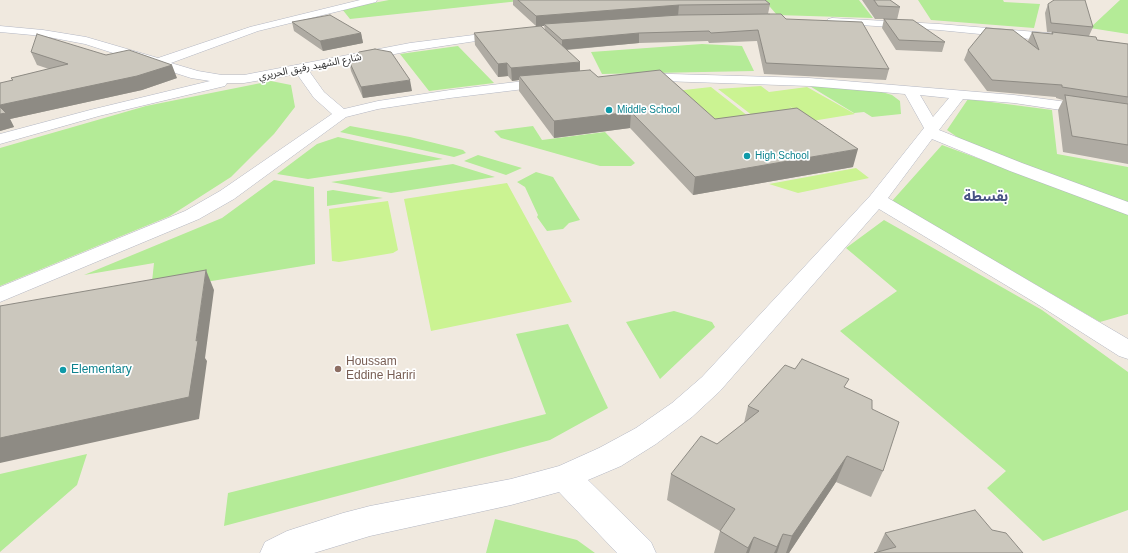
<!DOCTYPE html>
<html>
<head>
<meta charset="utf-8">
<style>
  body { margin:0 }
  canvas { display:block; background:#f0e9df }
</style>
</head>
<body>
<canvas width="1128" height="553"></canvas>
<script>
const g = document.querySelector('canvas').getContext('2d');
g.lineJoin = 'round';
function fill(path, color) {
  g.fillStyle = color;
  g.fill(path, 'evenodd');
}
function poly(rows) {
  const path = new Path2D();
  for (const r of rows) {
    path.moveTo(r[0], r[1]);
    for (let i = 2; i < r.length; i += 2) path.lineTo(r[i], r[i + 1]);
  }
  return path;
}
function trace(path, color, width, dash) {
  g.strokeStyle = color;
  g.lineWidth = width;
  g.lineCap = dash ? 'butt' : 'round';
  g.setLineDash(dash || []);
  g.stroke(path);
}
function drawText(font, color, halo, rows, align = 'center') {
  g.font = font + ' Helvetica,"Noto Sans Arabic",sans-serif';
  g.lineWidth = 3.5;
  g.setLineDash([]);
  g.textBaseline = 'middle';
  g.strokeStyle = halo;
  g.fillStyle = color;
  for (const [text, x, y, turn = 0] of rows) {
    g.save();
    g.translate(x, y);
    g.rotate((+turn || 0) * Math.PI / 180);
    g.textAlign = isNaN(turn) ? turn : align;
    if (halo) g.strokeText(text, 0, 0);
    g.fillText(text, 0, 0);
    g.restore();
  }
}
fill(poly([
  [389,0,529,0,350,19,342,9],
  [764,0,859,0,873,18,777,15],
  [918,0,1003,0,1004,2,1040,4,1034,28,931,20],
  [1120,0,1128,0,1128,34,1090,28],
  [702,44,742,46,754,71,602,74,591,52],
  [458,46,494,83,429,91,400,54],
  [271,81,291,85,295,107,274,134,231,177,170,216,0,286,0,148,146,106],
  [808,85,882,92,892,95,900,101,901,114,872,117,864,112,854,113],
  [968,99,1052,110,1057,154,1128,167,1128,205,960,139,947,130],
  [350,126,410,137,463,150,466,153,454,157,340,132],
  [533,126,542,140,605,132,635,163,631,166,600,166,501,138,494,131],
  [338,137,443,159,308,179,277,174,317,144],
  [942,145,1128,214,1128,314,1100,322,892,201],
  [478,155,522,168,506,175,464,161],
  [453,164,495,177,391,193,331,182],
  [536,172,553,177,580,220,569,223,563,229,547,231,537,217,538,215,525,187,517,182],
  [274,180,314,187,315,264,151,291,154,263,84,275,222,218],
  [333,190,383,198,327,206,327,191],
  [884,220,1042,310,1128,372,1128,510,1043,541,987,488,1006,471,840,331,897,291,846,248],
  [674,311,712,322,715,327,660,379,626,322],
  [568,324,608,408,550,440,224,526,228,493,546,414,516,334],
  [87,454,77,485,0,552,0,474],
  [495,519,577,540,595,553,486,553]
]), '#b4eb97');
fill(poly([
  [761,86,769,92,807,87,855,114,812,121,788,105,807,120,766,126,718,89],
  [711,87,753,120,714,125,675,91],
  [856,168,869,178,798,193,769,184],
  [507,183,572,302,431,331,404,199],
  [388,201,398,250,393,253,339,262,332,261,329,209]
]), '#cbf392');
const minor = poly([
  [360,0,377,0,376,2,258,31,171,63,198,71,222,75,244,75,410,43,505,31,509,32,511,34,509,36,410,51,309,71,324,92,344,109,378,101,450,90,549,78,554,79,556,82,554,85,549,86,450,98,378,109,346,117,234,199,199,219,0,302,0,287,185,211,220,191,332,114,314,98,297,74,244,83,227,83,225,86,99,116,0,144,0,134,90,110,210,81,191,78,85,44,43,36,0,32,0,26,43,30,86,37,158,58,250,27,360,0],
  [832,18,939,24,1061,34,1065,36,1067,38,1065,40,1061,42,939,30,828,23,827,21,828,19,832,18],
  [637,73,809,78,1014,95,1128,110,1128,120,1014,103,963,99,939,130,1022,163,1128,202,1128,215,1010,171,932,139,888,198,1128,339,1128,359,1119,356,1034,302,879,209,720,391,692,417,656,444,621,466,588,480,651,542,656,553,617,553,559,492,511,505,370,536,314,553,260,553,265,542,287,531,343,513,370,506,511,479,559,466,599,448,636,428,672,403,702,377,870,196,924,128,905,94,809,86,632,80,630,77,632,74,637,73],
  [920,95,949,98,933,117,920,95]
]);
trace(minor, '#b3b6c2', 1);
fill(minor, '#fff');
fill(poly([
  [513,0,765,0,770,4,768,14,786,19,889,69,886,80,764,74,757,41,709,43,708,41,639,43,567,50,580,71,715,119,853,167,693,195,630,128,554,138,519,91,519,80,512,81,508,76,498,77,475,45,474,33,545,29,544,26,536,26,513,5],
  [862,0,890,0,900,7,897,20,945,42,942,52,896,50,882,28,884,19,875,19],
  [1048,4,1093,27,1089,36,1097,40,1128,44,1128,164,1063,152,1058,110,1063,100,1056,98,1056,97,987,91,964,60,968,50,1028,41,1032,32,1051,34,1052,32,1047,32,1045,13],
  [292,22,361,33,363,43,323,51,294,31],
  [31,52,177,78,142,90,10,119,14,127,0,131,12,80,11,78,49,69,37,65],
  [349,61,412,91,363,98,351,71],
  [795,369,846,388,872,409,883,471,871,497,836,482,789,553,714,553,720,531,667,500,671,474,717,444,744,423,748,406],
  [992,530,876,552,885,533]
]), '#afaba3');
fill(poly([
  [679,5,678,16,544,24,544,26,536,26,536,16],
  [361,33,363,43,323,51,320,41],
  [639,33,639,43,562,50,562,40],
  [580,62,580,75,519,76,519,80,512,81,511,68],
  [507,63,508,76,498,77,498,64],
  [172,65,177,78,142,90,10,119,14,127,0,131,0,105],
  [410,80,412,91,363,98,361,87],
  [631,112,630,128,554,138,554,121],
  [858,149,853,167,693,195,695,177],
  [206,270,214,290,205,358,207,361,199,419,0,463,0,438,196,341],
  [847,456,836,482,789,553,786,553,792,536],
  [783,534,777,553,774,553,777,547],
  [754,537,749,553,746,553,748,548]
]), '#8e8b84');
const building = poly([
  [518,0,765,0,770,4,679,5,536,16,518,0],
  [874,0,890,0,900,7,878,6,874,0],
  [1054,0,1085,0,1093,27,1051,23,1048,4,1054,0],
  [769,14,781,14,786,19,862,22,889,69,766,63,758,30,711,33,709,31,639,33,562,40,544,24,679,15,769,14],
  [330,15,361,33,320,41,292,22,330,15],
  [884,19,913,20,945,42,899,40,884,19],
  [541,26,580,62,511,68,507,63,498,64,474,33,541,26],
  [986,28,1013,30,1039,50,1032,32,1053,34,1052,32,1096,37,1097,40,1128,44,1128,97,1062,87,1062,85,992,80,968,50,986,28],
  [37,34,106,55,129,50,172,65,137,76,0,105,0,83,13,80,11,78,68,64,31,52,37,34],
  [375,49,391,52,410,80,361,87,349,61,359,52,375,49],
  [590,70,598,77,660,70,715,119,797,108,858,149,695,177,631,112,554,121,519,76,590,70],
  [1065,95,1128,104,1128,145,1072,136,1065,95],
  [0,107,6,113,0,114,0,107],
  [206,270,196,341,198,340,189,397,0,438,0,306,206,270],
  [802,359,849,379,844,387,872,400,872,409,899,422,883,471,847,456,792,536,783,534,777,547,754,537,748,548,720,531,735,509,671,474,701,436,717,444,759,411,748,406,785,365,795,369,802,359],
  [975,510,992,530,1006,533,1023,553,874,553,896,547,885,533,975,510]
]);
fill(building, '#cbc7bd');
trace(building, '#8e8b84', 1);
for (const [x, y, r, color] of [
  [609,110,4,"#0f9aa8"],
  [747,156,4,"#0f9aa8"],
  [338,369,4,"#8d6e63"],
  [63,370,4,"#0f9aa8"]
]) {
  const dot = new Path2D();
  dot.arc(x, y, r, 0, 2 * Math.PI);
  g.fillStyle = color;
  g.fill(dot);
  trace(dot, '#fff', 1.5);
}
drawText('10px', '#2d2d2d', '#fff', [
  ["شارع الشهيد رفيق الحريري",310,67,-11]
]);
drawText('10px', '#0d838f', '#fff', [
  ["Middle School",617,110],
  ["High School",755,156]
], 'left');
drawText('12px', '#785e54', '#fff', [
  ["Houssam",346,362],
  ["Eddine Hariri",346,376]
], 'left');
drawText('12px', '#0d838f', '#fff', [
  ["Elementary",71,370]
], 'left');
drawText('bold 14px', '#485384', '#fff', [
  ["بقسطة",986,197]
]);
</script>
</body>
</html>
